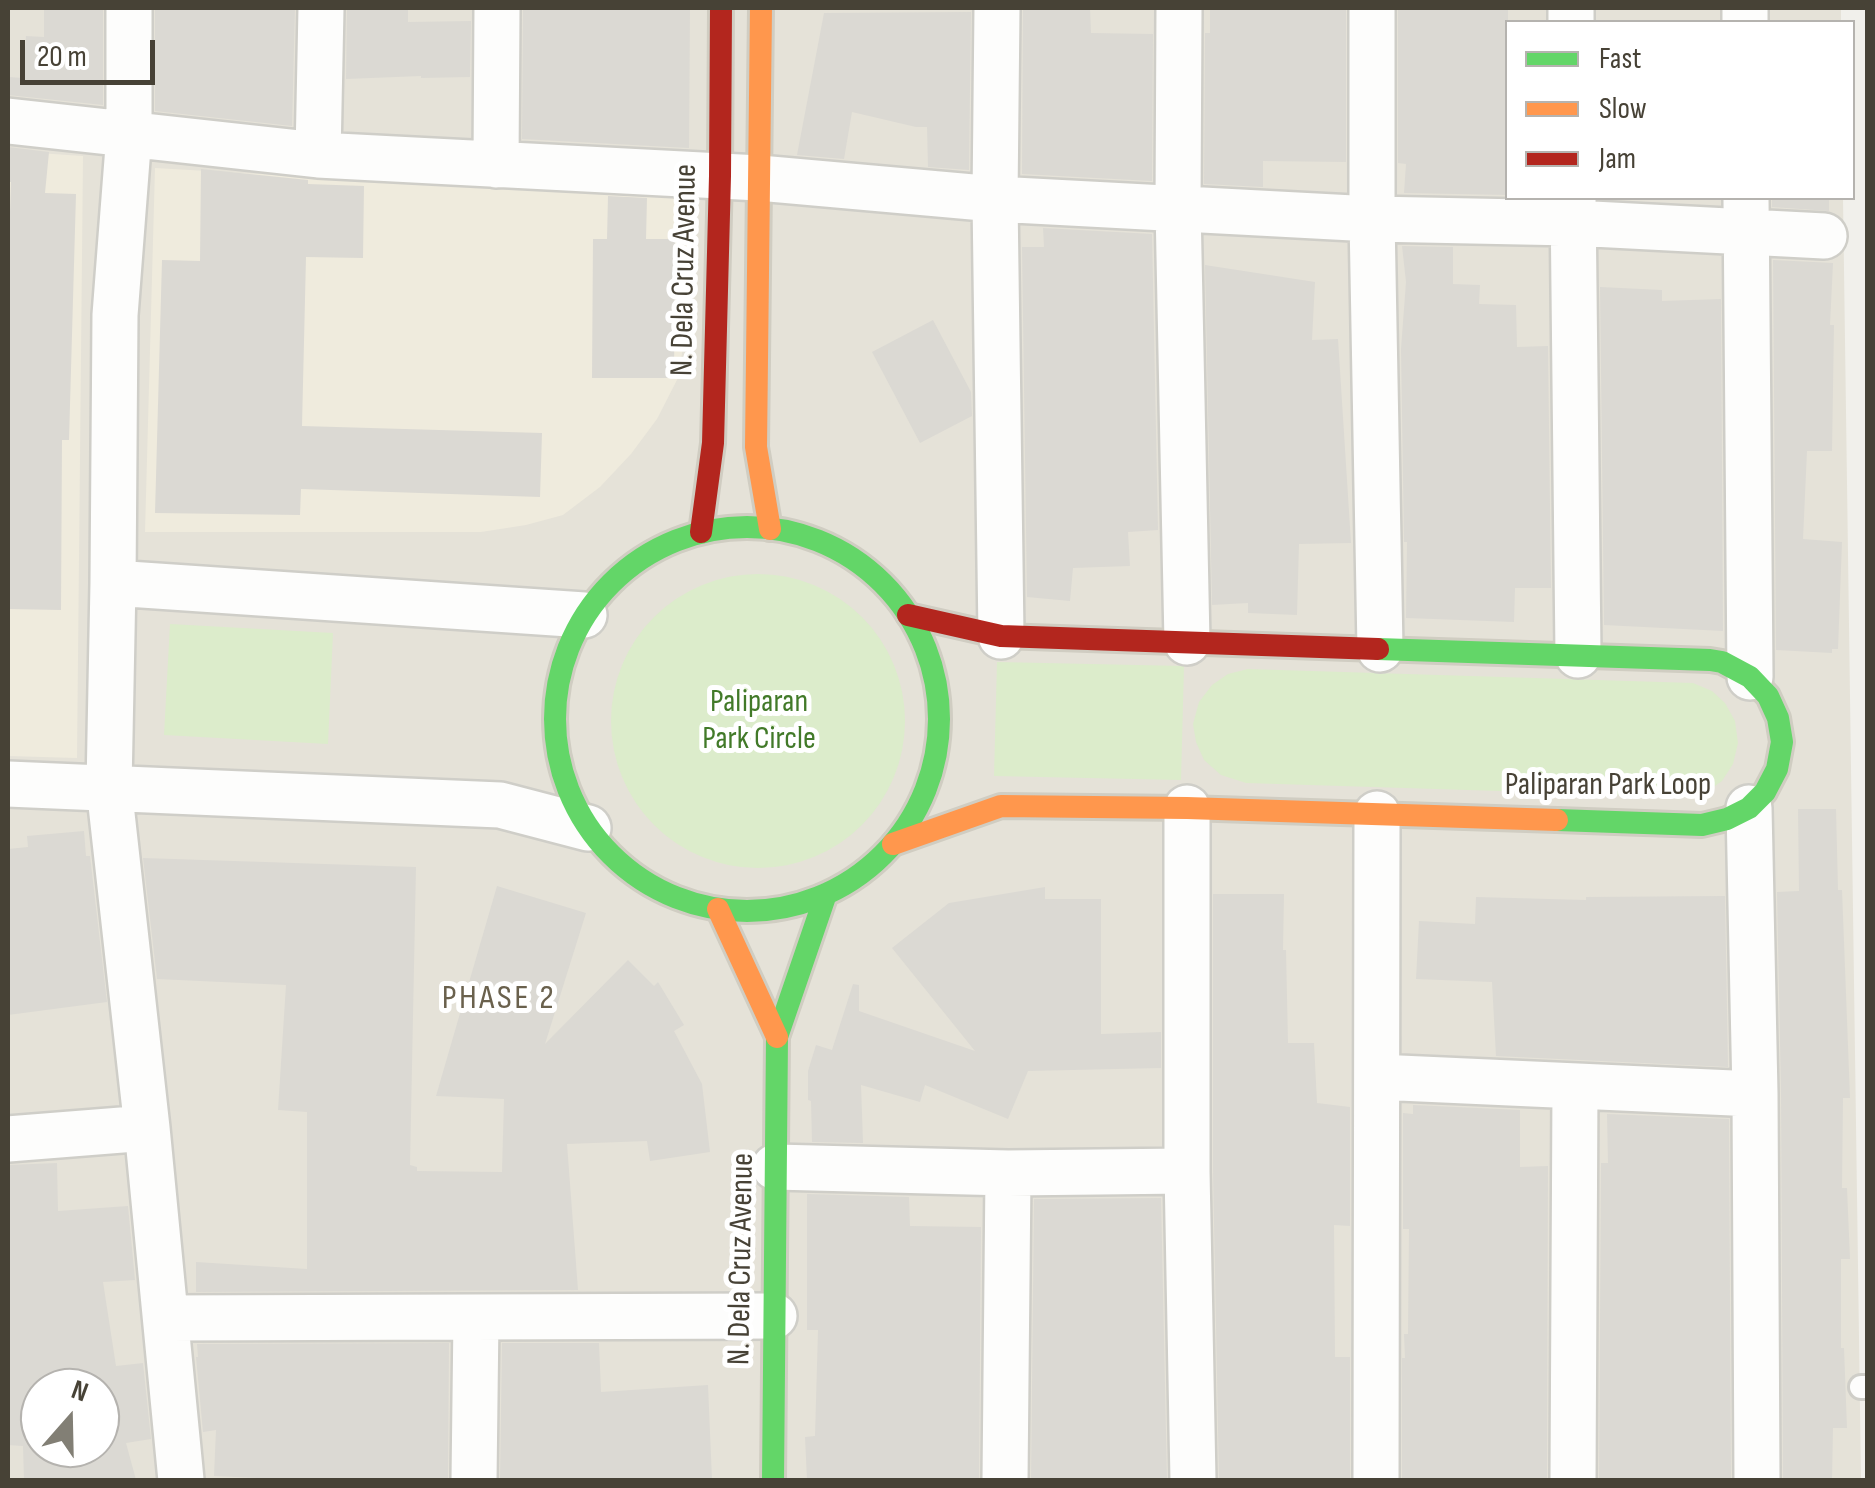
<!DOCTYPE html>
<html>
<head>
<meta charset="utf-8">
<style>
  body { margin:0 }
  #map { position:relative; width:1875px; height:1488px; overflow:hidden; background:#f1f0eb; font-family:"Sofia Sans Condensed",sans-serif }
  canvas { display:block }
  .frame { position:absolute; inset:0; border:10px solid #474236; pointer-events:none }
  .legend { position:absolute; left:1505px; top:20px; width:350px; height:180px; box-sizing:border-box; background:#fff; border:2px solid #b5b3af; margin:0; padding:12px 18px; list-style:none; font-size:30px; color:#474236 }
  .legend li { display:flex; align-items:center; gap:20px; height:50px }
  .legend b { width:50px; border:2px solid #b5b3af }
  .north { position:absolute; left:20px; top:1368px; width:100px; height:100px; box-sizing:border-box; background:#fff; border:2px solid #b5b3af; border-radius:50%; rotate:20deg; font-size:28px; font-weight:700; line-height:40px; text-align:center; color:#474236 }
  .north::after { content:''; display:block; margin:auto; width:35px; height:45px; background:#827f75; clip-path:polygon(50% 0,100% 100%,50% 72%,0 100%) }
  .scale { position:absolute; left:20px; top:40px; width:135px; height:45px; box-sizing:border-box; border:5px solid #474236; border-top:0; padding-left:12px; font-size:30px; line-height:35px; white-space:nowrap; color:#474236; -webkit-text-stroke:8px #fff; paint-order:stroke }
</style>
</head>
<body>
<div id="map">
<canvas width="1875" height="1488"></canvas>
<div class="frame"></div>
<ul class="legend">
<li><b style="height:12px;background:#63d668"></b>Fast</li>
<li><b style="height:12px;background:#ff974d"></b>Slow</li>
<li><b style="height:12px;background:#b3261e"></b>Jam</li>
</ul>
<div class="north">N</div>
<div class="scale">20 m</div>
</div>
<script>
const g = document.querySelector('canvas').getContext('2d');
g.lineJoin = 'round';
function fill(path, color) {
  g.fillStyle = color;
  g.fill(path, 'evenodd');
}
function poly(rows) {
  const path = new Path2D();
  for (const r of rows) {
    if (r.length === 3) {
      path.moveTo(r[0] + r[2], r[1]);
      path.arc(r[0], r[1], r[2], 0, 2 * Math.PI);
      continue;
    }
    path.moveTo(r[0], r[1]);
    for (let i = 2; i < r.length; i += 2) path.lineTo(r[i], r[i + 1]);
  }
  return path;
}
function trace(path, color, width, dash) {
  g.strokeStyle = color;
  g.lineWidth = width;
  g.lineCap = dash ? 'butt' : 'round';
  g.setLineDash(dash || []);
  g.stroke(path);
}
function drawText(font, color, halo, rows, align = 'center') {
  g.font = font + ' "Sofia Sans Condensed",sans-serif';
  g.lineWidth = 10;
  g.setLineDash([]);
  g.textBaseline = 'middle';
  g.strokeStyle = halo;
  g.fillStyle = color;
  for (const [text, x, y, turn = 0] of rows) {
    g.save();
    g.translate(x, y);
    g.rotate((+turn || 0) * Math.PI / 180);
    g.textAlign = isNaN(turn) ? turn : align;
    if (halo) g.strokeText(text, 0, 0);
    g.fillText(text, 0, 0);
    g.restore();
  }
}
fill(poly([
  [8,8,1841,8,1841,22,1508,22,1508,198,1843,198,1861,1480,8,1480],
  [40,1388,100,1388,100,1448,40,1448]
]), '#e5e2d8');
fill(poly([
  [8,151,83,156,77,758,8,756],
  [155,168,688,199,688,316,678,378,657,419,631,454,600,487,563,515,526,525,481,532,145,532]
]), '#efebdd');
fill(poly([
  [758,721,147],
  [170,624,333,633,328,744,164,735],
  [997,662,1184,666,1181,780,994,776],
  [1248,669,1693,683,1712,691,1725,703,1735,721,1738,743,1733,764,1722,781,1708,791,1690,797,1246,783,1221,775,1204,760,1196,742,1193,724,1199,702,1212,685,1228,674]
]), '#dceccb');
fill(poly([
  [44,8,103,8,103,105,8,95,8,77,23,78,26,36,44,37],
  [155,8,295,8,292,126,155,111],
  [347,8,408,8,408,22,471,21,470,77,421,78,421,76,346,79],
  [523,8,690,8,689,148,522,139],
  [1023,8,1090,8,1091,33,1153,34,1152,181,1022,174],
  [1210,8,1346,8,1346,162,1263,161,1263,187,1204,184,1205,33,1210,33],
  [1398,8,1508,8,1508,195,1404,193,1406,164,1398,163],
  [971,12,969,170,928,167,927,127,916,127,852,112,844,159,797,155,824,13],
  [8,147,49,152,45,193,76,194,69,440,62,440,61,610,8,609,8,271,11,182,8,182],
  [201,169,308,180,308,184,364,186,363,258,306,257,302,426,542,433,540,497,301,489,300,515,155,513,162,260,200,261],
  [608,196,647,198,646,239,675,239,674,378,592,378,593,239,607,239],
  [1772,198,1829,198,1829,211,1772,207],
  [1043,228,1152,234,1158,530,1128,532,1130,566,1073,568,1070,601,1027,597,1022,247,1044,247],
  [1402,246,1453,247,1453,284,1480,285,1479,304,1516,305,1517,347,1548,346,1551,588,1515,588,1514,622,1406,618,1407,542,1404,542,1401,349,1406,282],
  [1773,260,1833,263,1830,325,1834,325,1832,451,1807,451,1803,539,1842,542,1838,649,1832,649,1832,653,1776,650],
  [1205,265,1315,282,1312,340,1338,339,1351,543,1299,544,1297,615,1248,613,1248,603,1212,605],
  [1600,287,1662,290,1662,301,1721,299,1723,631,1604,625],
  [933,320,971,392,972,416,920,443,872,352],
  [1798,809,1836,809,1838,890,1842,890,1850,1098,1843,1098,1842,1188,1847,1188,1850,1259,1841,1259,1841,1348,1844,1348,1847,1428,1833,1428,1832,1480,1783,1480,1781,1093,1777,892,1799,891],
  [84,831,86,856,90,856,107,1002,8,1015,8,849,28,847,27,836],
  [143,858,416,867,410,1165,417,1167,417,1171,502,1172,504,1099,436,1096,497,886,586,913,545,1044,628,960,654,986,658,982,684,1025,674,1031,702,1084,710,1152,650,1161,647,1141,567,1144,578,1290,196,1292,196,1262,307,1269,307,1112,278,1110,286,985,157,979],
  [1045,887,1045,899,1101,899,1101,1034,1161,1032,1161,1068,1028,1071,1008,1119,925,1085,920,1102,861,1085,863,1143,812,1142,811,1101,808,1100,808,1071,816,1045,832,1050,853,984,859,985,859,1011,975,1051,892,948,949,903],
  [1213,894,1284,894,1283,950,1286,950,1288,1043,1314,1043,1317,1103,1350,1107,1350,1226,1334,1225,1335,1357,1350,1357,1350,1480,1219,1480,1213,1171],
  [1725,896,1728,1067,1496,1056,1492,982,1416,979,1419,921,1475,924,1476,897,1586,900,1586,897],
  [1413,1105,1520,1110,1520,1167,1548,1166,1547,1480,1402,1480,1402,1358,1405,1358,1404,1334,1408,1334,1409,1229,1403,1229,1403,1113,1413,1114],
  [1607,1114,1729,1119,1731,1480,1599,1480,1601,1163,1608,1163],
  [57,1163,58,1211,128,1206,135,1280,103,1282,116,1366,143,1363,151,1439,126,1443,136,1480,24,1480,23,1446,8,1445,8,1165],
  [40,1388,100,1388,100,1448,40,1448],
  [807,1194,909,1197,910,1226,981,1227,979,1480,807,1480,805,1437,815,1436,818,1330,807,1330],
  [1161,1198,1167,1480,1031,1480,1034,1199],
  [449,1343,448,1480,279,1480,279,1479,214,1476,216,1430,203,1432,196,1357,198,1357,197,1344],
  [502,1343,599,1343,601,1392,708,1385,712,1480,500,1480]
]), '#dbd9d3');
const lane = poly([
  [1861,1387,1868,1387]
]);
const street = poly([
  [129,8,129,134,115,315,113,583,109,787,147,1128,181,1480],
  [997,8,995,199,1001,636],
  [1179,8,1178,207,1187,642],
  [1372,8,1372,219,1380,649],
  [1571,8,1571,22],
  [1745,8,1745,22],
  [8,121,318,155,759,178,995,199,1372,219,1573,223,1824,236],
  [318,155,321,8],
  [496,165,497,8],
  [1573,198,1578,655],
  [1746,198,1750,677],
  [113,583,584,615],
  [8,784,500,805,588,828],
  [1187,808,1187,1171,1193,1480],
  [1749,808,1755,1094,1757,1480],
  [1377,1077,1755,1094],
  [8,1139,147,1128],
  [775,1167,1008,1173,1187,1171],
  [166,1318,774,1316],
  [474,1480,476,1317],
  [1005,1480,1008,1173],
  [1376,1480,1377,814],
  [1573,1480,1575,1086]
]);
const fast = poly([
  [747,719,192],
  [1378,649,1710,660,1722,662,1750,677,1768,696,1778,718,1782,742,1777,769,1765,792,1749,808,1727,819,1702,825,1557,820],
  [773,1480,777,1037,826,894]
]);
const slow = poly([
  [761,8,756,447,770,529],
  [893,844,1001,806,1187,808,1557,820],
  [718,909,777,1037]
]);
const jam = poly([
  [701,532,713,443,720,176,721,8],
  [908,615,1001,636,1378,649]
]);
trace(lane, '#cfcec8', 28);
trace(street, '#cfcec8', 50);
trace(fast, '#d0cdc2', 28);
trace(slow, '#d0cdc2', 28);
trace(jam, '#d0cdc2', 28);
trace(lane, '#fdfdfc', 22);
trace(street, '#fdfdfc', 45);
trace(fast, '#63d668', 22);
trace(slow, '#ff974d', 22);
trace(jam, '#b3261e', 22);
drawText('32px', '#474236', '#fff', [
  ["N. Dela Cruz Avenue",685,270,-89],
  ["Paliparan Park Loop",1608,786],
  ["N. Dela Cruz Avenue",742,1259,-89]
]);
drawText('32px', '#427a29', '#fff', [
  ["Paliparan",759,703],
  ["Park Circle",759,740]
]);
g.letterSpacing = '2.5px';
drawText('35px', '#6a614d', '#fff', [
  ["PHASE 2",499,999]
]);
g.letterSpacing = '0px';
</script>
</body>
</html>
